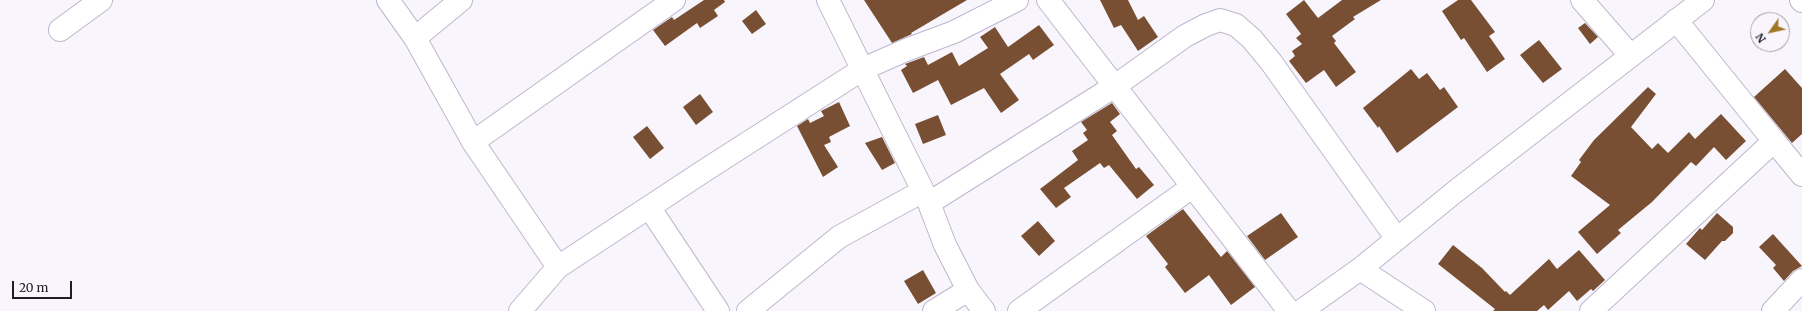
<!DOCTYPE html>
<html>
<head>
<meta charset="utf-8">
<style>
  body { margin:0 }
  #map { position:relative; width:1802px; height:311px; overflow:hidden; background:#f8f6fc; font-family:Merriweather,serif }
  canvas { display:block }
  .north { position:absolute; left:1750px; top:12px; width:40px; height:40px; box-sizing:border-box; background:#f8f6fc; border:1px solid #a29fa6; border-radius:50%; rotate:236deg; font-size:11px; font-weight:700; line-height:16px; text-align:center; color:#201d26 }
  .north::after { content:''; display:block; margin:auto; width:14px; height:18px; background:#9f7725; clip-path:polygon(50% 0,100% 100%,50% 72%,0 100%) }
  .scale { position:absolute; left:12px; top:281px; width:60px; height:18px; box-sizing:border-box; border:2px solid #201d26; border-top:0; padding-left:5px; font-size:12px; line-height:14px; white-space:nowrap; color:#201d26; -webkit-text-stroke:3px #f8f6fc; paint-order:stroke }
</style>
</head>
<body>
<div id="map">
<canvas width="1802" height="311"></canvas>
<div class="north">N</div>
<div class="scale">20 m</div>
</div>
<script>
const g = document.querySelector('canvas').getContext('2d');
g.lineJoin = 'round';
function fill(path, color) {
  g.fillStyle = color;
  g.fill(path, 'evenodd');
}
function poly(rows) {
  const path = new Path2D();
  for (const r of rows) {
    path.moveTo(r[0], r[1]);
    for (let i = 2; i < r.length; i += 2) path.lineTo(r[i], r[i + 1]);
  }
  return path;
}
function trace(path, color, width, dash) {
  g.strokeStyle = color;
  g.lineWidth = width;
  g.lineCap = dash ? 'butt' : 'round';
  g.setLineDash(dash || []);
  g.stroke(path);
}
fill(poly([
  [704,0,724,0,725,2,714,10,718,16,700,28,697,23,665,46,653,30,672,17,674,20],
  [864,0,967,0,911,33,912,34,892,43],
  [1100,0,1128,0,1138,20,1144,16,1158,37,1138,51,1121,25,1114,28],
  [1304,0,1318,18,1342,0,1381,0,1353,17,1355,19,1332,36,1336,41,1334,43,1356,72,1336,87,1324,70,1306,83,1289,61,1295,56,1292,51,1302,44,1296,38,1301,34,1286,14],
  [1458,0,1471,0,1495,32,1489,36,1505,59,1487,72,1464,38,1461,40,1442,11],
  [756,10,766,24,752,34,742,21],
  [1585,23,1598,37,1590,44,1578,28],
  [1039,25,1054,45,1033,60,1029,54,1000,74,1019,100,1001,113,984,88,951,105,938,80,913,93,901,70,907,66,905,64,924,57,928,65,952,52,959,66,988,48,980,37,995,27,1008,47],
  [1539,40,1562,69,1543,83,1520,55],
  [1411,69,1419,79,1427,73,1440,90,1444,87,1458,107,1397,153,1379,126,1378,128,1363,108],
  [1785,69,1802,88,1802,134,1792,143,1754,97],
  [1648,87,1656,94,1631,127,1652,149,1658,143,1668,153,1689,132,1695,139,1721,114,1746,141,1726,160,1714,147,1696,166,1691,162,1652,202,1618,230,1621,233,1597,254,1578,232,1610,205,1571,176,1581,162,1579,160,1594,140],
  [700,94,713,112,696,125,683,107],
  [839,102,850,126,829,137,831,142,824,145,838,167,823,177,797,126,808,119,810,123,824,116,821,111],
  [1112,103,1120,114,1110,122,1117,131,1112,135,1136,169,1139,167,1154,185,1137,199,1109,165,1104,168,1100,163,1064,188,1071,197,1056,208,1040,189,1078,160,1072,151,1088,140,1083,133,1087,130,1081,122],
  [938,115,946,135,923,144,915,124],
  [647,126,664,148,650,159,633,137],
  [882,137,895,163,882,170,865,143],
  [1183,209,1221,257,1227,251,1255,287,1231,305,1209,275,1185,293,1165,267,1168,264,1146,236],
  [1281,213,1298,237,1265,260,1247,236],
  [1717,213,1733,227,1733,233,1725,241,1722,241,1705,260,1686,244,1700,228,1702,230],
  [1038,221,1055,241,1039,256,1021,236],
  [1773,234,1802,266,1793,271,1784,281,1773,268,1776,265,1759,247],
  [1453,245,1482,268,1505,292,1506,291,1510,295,1549,259,1557,269,1579,250,1605,280,1593,291,1591,289,1577,301,1569,291,1548,310,1544,305,1537,311,1493,311,1495,309,1438,264],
  [923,270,936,293,918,304,904,281]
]), '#794f33');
const minor = poly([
  [388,0,415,38],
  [461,0,415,38,473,142,558,267],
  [828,0,929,203,945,245,968,290,984,311],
  [1048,0,1289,311],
  [1582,0,1630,55],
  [1801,0,1802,1],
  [60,30,101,0],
  [1774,141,1802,175],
  [473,142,674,0],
  [929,203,1115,86,1185,36,1206,25,1220,20,1236,25,1252,39,1271,62,1397,239],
  [649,207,718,311],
  [1360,269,1424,311],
  [520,311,558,267,707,169,863,69,906,50,954,32,1017,0],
  [748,311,839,237,923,191],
  [934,311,968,290],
  [1019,311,1192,187],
  [1301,311,1360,269,1456,191,1703,0],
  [1591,311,1774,141,1676,20],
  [1773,311,1802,280]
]);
trace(minor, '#beb6ce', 24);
trace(minor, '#fff', 22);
</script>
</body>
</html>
